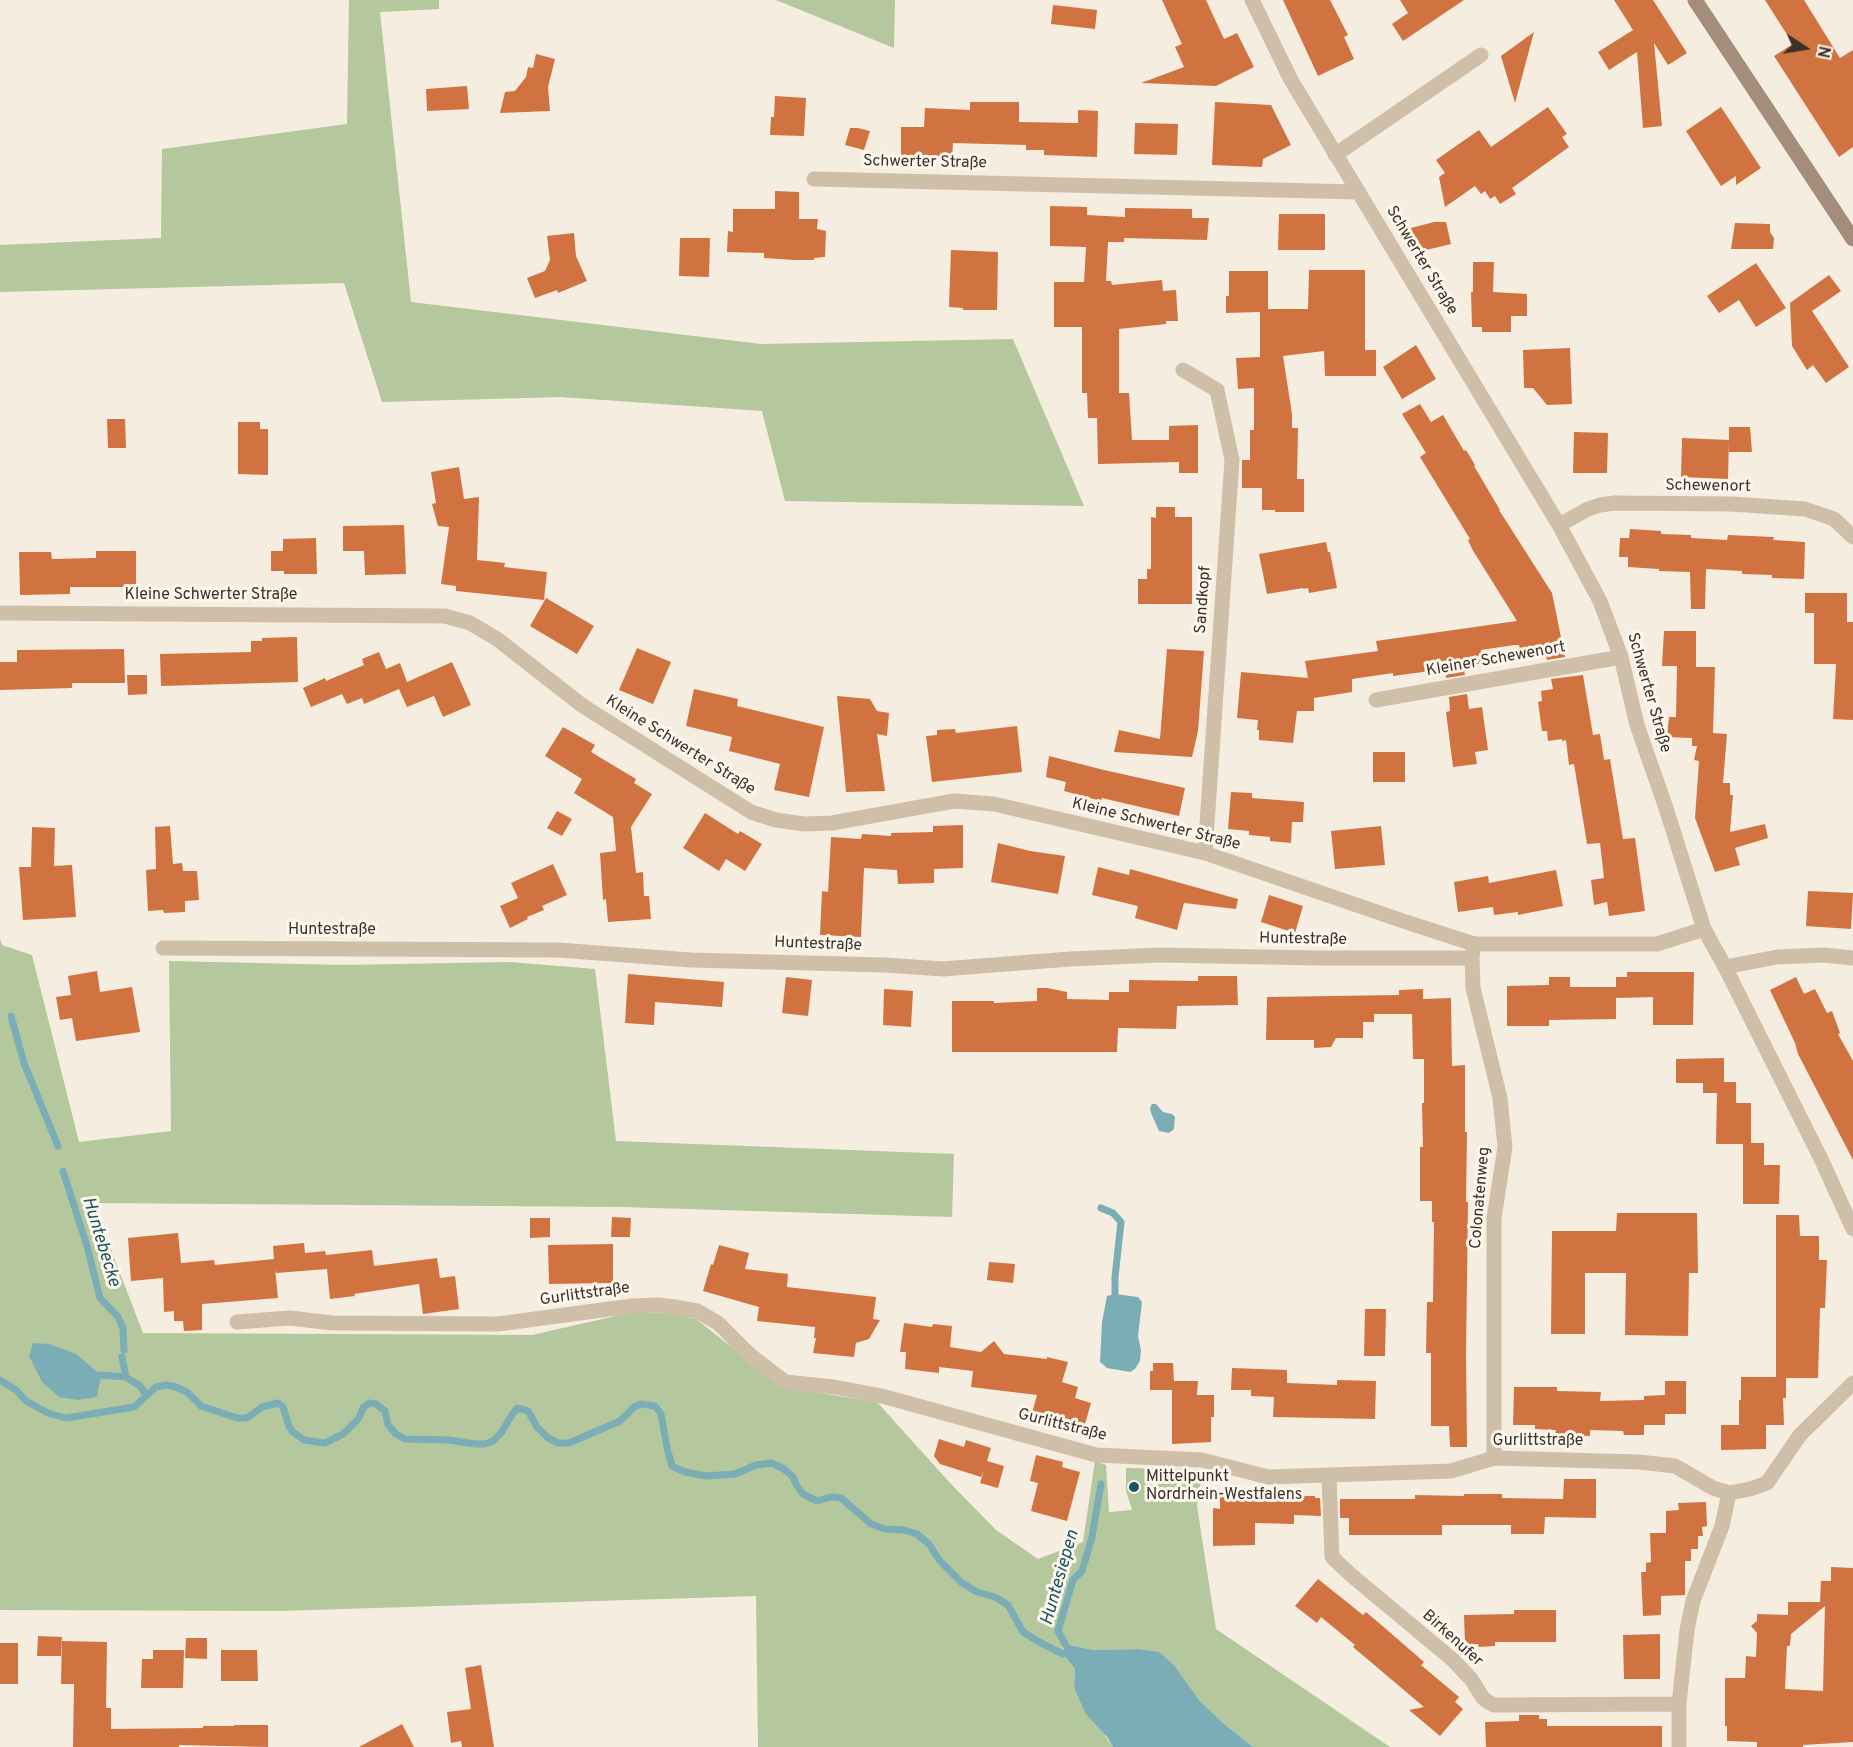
<!DOCTYPE html>
<html>
<head>
<meta charset="utf-8">
<style>
  body { margin:0 }
  #map { position:relative; width:1853px; height:1747px; overflow:hidden; background:#f5eddf; font-family:Overpass,sans-serif }
  canvas { display:block }
  .north { position:absolute; left:1775px; top:18px; width:60px; height:60px; -webkit-text-stroke:4px #fcf6ed; paint-order:stroke; rotate:102deg; font-size:16px; font-weight:700; line-height:24px; text-align:center; color:#3c312a }
  .north::after { content:''; display:block; margin:auto; width:21px; height:27px; background:#3c312a; clip-path:polygon(50% 0,100% 100%,50% 72%,0 100%) }
</style>
</head>
<body>
<div id="map">
<canvas width="1853" height="1747"></canvas>
<div class="north">N</div>
</div>
<script>
const g = document.querySelector('canvas').getContext('2d');
g.lineJoin = 'round';
function fill(path, color) {
  g.fillStyle = color;
  g.fill(path, 'evenodd');
}
function poly(rows) {
  const path = new Path2D();
  for (const r of rows) {
    path.moveTo(r[0], r[1]);
    for (let i = 2; i < r.length; i += 2) path.lineTo(r[i], r[i + 1]);
  }
  return path;
}
function trace(path, color, width, dash) {
  g.strokeStyle = color;
  g.lineWidth = width;
  g.lineCap = dash ? 'butt' : 'round';
  g.setLineDash(dash || []);
  g.stroke(path);
}
function drawText(font, color, halo, rows, align = 'center') {
  g.font = font + ' Overpass,sans-serif';
  g.lineWidth = 6;
  g.setLineDash([]);
  g.textBaseline = 'middle';
  g.strokeStyle = halo;
  g.fillStyle = color;
  for (const [text, x, y, turn = 0] of rows) {
    g.save();
    g.translate(x, y);
    g.rotate((+turn || 0) * Math.PI / 180);
    g.textAlign = isNaN(turn) ? turn : align;
    if (halo) g.strokeText(text, 0, 0);
    g.fillText(text, 0, 0);
    g.restore();
  }
}
fill(poly([
  [349,0,439,0,439,9,380,12,411,302,761,344,1013,339,1084,506,785,501,762,411,560,397,382,402,344,283,0,292,0,245,161,238,162,149,347,124],
  [776,0,895,0,894,48],
  [0,939,2,945,32,955,79,1142,171,1131,169,961,344,965,510,962,595,969,616,1141,954,1154,952,1217,622,1207,93,1203,143,1333,532,1335,633,1312,672,1313,696,1319,782,1387,877,1402,951,1484,996,1530,1038,1559,1083,1542,1095,1461,1106,1465,1109,1512,1132,1510,1126,1490,1126,1468,1200,1469,1205,1473,1199,1489,1197,1506,1216,1629,1390,1747,1253,1747,1223,1723,1200,1701,1174,1665,1159,1653,1138,1649,1093,1650,1065,1644,1063,1654,1075,1669,1074,1689,1113,1747,758,1747,756,1596,280,1611,0,1610]
]), '#b4c79d');
fill(poly([
  [1152,1104,1156,1104,1163,1112,1172,1114,1175,1117,1174,1129,1169,1133,1159,1131,1151,1113,1150,1108],
  [1115,1294,1138,1297,1142,1302,1138,1336,1141,1350,1140,1361,1135,1369,1130,1372,1107,1368,1100,1362,1102,1322,1107,1296],
  [33,1343,49,1344,76,1354,101,1375,97,1397,78,1400,59,1397,42,1382,29,1356],
  [1065,1644,1093,1650,1138,1649,1159,1652,1174,1665,1200,1701,1223,1723,1253,1747,1113,1747,1108,1738,1086,1714,1074,1688,1075,1669,1063,1654]
]), '#7badb6');
trace(poly([
  [11,1016,24,1063,58,1146],
  [63,1171,87,1246,100,1298,118,1317,123,1328,124,1350],
  [1101,1208,1113,1213,1121,1222,1115,1277,1115,1294],
  [122,1357,126,1377],
  [101,1375,126,1377,140,1386,144,1392,148,1394],
  [0,1380,16,1390,26,1401,48,1413,66,1418,134,1407,156,1387,166,1385,176,1387,187,1392,201,1406,237,1418,247,1418,262,1407,278,1403,283,1407,289,1426,293,1432,304,1440,325,1443,343,1434,359,1418,363,1408,369,1403,376,1404,385,1411,388,1425,396,1434,405,1439,449,1440,475,1444,485,1444,493,1441,502,1432,508,1421,517,1408,528,1411,537,1427,548,1438,558,1443,569,1443,620,1421,634,1407,641,1404,655,1406,661,1414,667,1448,672,1466,685,1472,706,1476,735,1474,756,1465,772,1463,784,1469,793,1477,797,1486,803,1494,817,1501,831,1497,841,1498,871,1524,885,1529,904,1530,917,1534,929,1544,939,1560,962,1583,977,1592,995,1597,1008,1605,1023,1632,1039,1642,1063,1654],
  [1065,1644,1058,1631,1073,1580,1082,1571,1092,1537,1101,1484]
]), '#7badb6', 7);
fill(poly([
  [1162,0,1206,0,1224,39,1237,33,1254,67,1216,86,1141,83,1184,67,1175,47,1182,44],
  [1283,0,1330,0,1348,35,1344,37,1354,59,1318,76],
  [1400,0,1464,0,1403,41,1392,24,1408,13],
  [1614,0,1653,0,1687,53,1668,65,1654,43,1662,126,1643,128,1637,52,1609,70,1598,52,1633,30],
  [1765,0,1804,0,1840,58,1853,50,1853,147,1839,157,1774,56,1793,44],
  [1053,5,1097,10,1095,29,1051,24],
  [1534,32,1515,103,1501,56],
  [536,54,555,59,548,87,550,111,500,113,505,92,515,91,526,77,528,67,533,68],
  [467,86,469,109,427,111,426,89],
  [775,96,806,98,804,136,770,135,771,117,774,117],
  [970,102,1019,102,1019,122,1078,123,1078,110,1098,111,1097,157,1044,155,1044,150,1026,150,1026,145,953,143,952,160,901,159,901,127,924,127,925,108,970,110],
  [1215,102,1271,105,1291,145,1263,159,1262,167,1212,165],
  [1548,107,1567,134,1562,137,1569,147,1512,188,1516,194,1500,204,1495,196,1490,199,1485,191,1481,194,1475,186,1445,207,1439,177,1445,173,1436,160,1479,130,1491,147],
  [1721,107,1761,168,1736,185,1736,176,1721,186,1686,131],
  [1135,123,1178,124,1177,155,1134,154],
  [850,128,858,128,870,131,864,150,845,145],
  [775,191,799,192,799,219,818,219,817,229,826,231,825,257,814,258,814,260,795,260,764,258,764,253,727,252,728,231,733,232,733,209,775,209],
  [1050,206,1087,207,1087,215,1125,217,1125,208,1192,209,1192,218,1209,218,1207,240,1124,238,1124,242,1108,242,1106,281,1111,281,1112,285,1162,280,1163,291,1176,290,1178,321,1166,321,1166,324,1119,329,1119,393,1129,393,1132,440,1169,440,1169,426,1198,425,1198,473,1179,473,1179,462,1098,464,1097,418,1088,418,1087,393,1082,393,1082,327,1054,327,1054,282,1084,282,1086,247,1050,246],
  [1279,214,1325,214,1325,250,1278,250],
  [1434,222,1446,222,1451,244,1418,252,1411,228],
  [1735,223,1770,224,1770,232,1774,238,1773,249,1731,249],
  [574,233,576,256,587,281,558,293,557,290,535,298,527,278,545,271,550,260,547,236],
  [680,238,710,238,709,277,679,276],
  [951,250,998,252,997,310,963,310,963,308,949,307],
  [1473,262,1494,262,1493,292,1527,294,1527,316,1511,316,1511,332,1482,332,1482,327,1472,327,1471,292,1473,292],
  [1756,263,1786,308,1756,327,1739,300,1719,313,1707,296],
  [1309,270,1365,270,1365,350,1376,350,1376,376,1325,376,1324,351,1283,356,1292,414,1292,428,1298,428,1297,479,1304,479,1304,512,1275,512,1275,510,1262,510,1262,488,1242,488,1242,460,1250,460,1250,430,1254,430,1254,388,1238,389,1236,358,1260,357,1260,312,1226,313,1226,296,1229,296,1229,271,1268,271,1268,309,1308,309],
  [1829,275,1841,291,1812,311,1849,367,1826,383,1813,365,1807,370,1792,346,1790,303],
  [1416,345,1436,379,1402,399,1383,367],
  [1570,348,1572,404,1547,405,1533,388,1524,388,1523,350],
  [1420,404,1431,422,1443,415,1464,451,1466,450,1475,465,1474,466,1500,510,1499,510,1552,593,1565,657,1547,660,1545,653,1536,655,1535,652,1521,655,1519,645,1514,645,1481,650,1483,663,1463,666,1465,675,1446,678,1445,669,1393,676,1393,673,1352,679,1352,692,1314,698,1314,711,1297,711,1293,743,1259,740,1259,730,1257,730,1258,720,1237,718,1241,672,1308,678,1305,661,1378,651,1376,641,1517,621,1472,549,1468,540,1470,539,1420,457,1426,453,1402,414],
  [107,419,125,419,126,448,108,448],
  [238,422,260,422,260,429,268,429,268,475,238,474],
  [1729,427,1750,427,1752,452,1729,452],
  [1574,432,1608,433,1607,473,1573,473],
  [1682,438,1729,440,1728,479,1681,477],
  [459,467,464,499,479,497,477,560,505,563,504,567,547,572,544,600,456,591,456,586,441,584,449,527,438,526,432,504,436,503,431,472],
  [1156,507,1175,507,1175,517,1192,517,1192,604,1138,604,1138,579,1147,579,1147,569,1151,569,1151,517,1156,518],
  [404,525,406,574,365,575,364,551,343,551,343,526],
  [1630,529,1661,531,1661,534,1691,535,1691,538,1727,540,1728,535,1774,537,1773,540,1805,542,1804,579,1772,578,1772,575,1742,574,1742,571,1706,569,1705,609,1691,609,1690,572,1659,571,1659,569,1628,567,1628,557,1619,557,1620,538,1629,538],
  [316,538,317,574,284,574,284,571,271,571,271,551,283,551,283,539],
  [1326,542,1328,552,1330,552,1337,588,1309,593,1308,588,1303,589,1303,588,1267,594,1259,554],
  [96,551,136,551,136,587,70,587,70,594,20,595,19,552,51,552,52,559,96,558],
  [1805,593,1847,593,1847,622,1853,622,1853,720,1833,719,1836,664,1814,664,1814,613,1805,613],
  [546,598,594,626,577,654,530,626],
  [1664,631,1696,631,1696,667,1715,667,1713,733,1727,734,1723,783,1730,783,1730,795,1733,795,1730,832,1765,824,1768,838,1735,848,1740,865,1715,872,1695,818,1699,761,1694,760,1697,746,1692,746,1692,738,1667,737,1669,717,1676,717,1677,666,1662,666],
  [297,637,298,682,161,686,160,654,251,652,251,641,262,641,262,638],
  [637,648,671,662,653,704,619,690],
  [124,649,125,683,72,683,72,688,0,690,0,662,17,662,17,650],
  [1167,649,1204,651,1198,731,1192,757,1114,752,1119,730,1160,739],
  [379,652,386,669,400,663,407,682,452,662,471,705,443,717,434,696,407,707,399,689,364,704,362,698,347,704,342,694,311,707,303,688,325,678,326,681,364,665,362,659],
  [127,675,147,675,147,694,128,695],
  [1583,675,1593,735,1600,734,1604,760,1610,759,1623,839,1635,838,1645,911,1609,916,1607,902,1594,905,1591,880,1604,878,1600,843,1587,844,1574,764,1569,765,1566,740,1562,741,1562,739,1548,741,1547,731,1542,731,1538,702,1542,701,1541,691,1553,689,1551,679],
  [694,689,738,699,737,706,824,727,809,797,774,790,780,764,729,751,732,737,686,726],
  [1467,694,1469,709,1482,707,1488,750,1475,752,1477,764,1453,767,1446,712,1450,711,1449,697],
  [837,696,870,699,877,711,889,713,887,736,877,734,885,791,846,792],
  [1017,726,1022,772,932,782,926,736,937,735,937,730,955,729,956,733],
  [563,727,595,745,591,752,636,779,634,783,652,794,631,827,636,873,643,872,644,896,649,896,651,919,608,922,606,899,603,900,600,853,616,851,613,817,574,793,582,779,545,756],
  [1373,752,1405,752,1405,782,1373,782],
  [1049,756,1104,770,1185,788,1179,816,1102,798,1101,801,1064,791,1066,782,1046,777],
  [1231,792,1252,793,1252,798,1304,802,1303,822,1292,822,1291,843,1270,841,1270,837,1249,835,1249,831,1228,829],
  [557,811,572,819,562,836,547,828],
  [705,813,738,834,740,831,762,844,745,871,726,859,719,871,683,848],
  [963,825,963,868,934,869,934,883,898,884,897,870,864,868,861,937,820,935,822,891,828,892,831,837,861,839,862,834,891,836,891,833,933,832,933,826],
  [170,826,173,864,182,863,183,871,197,871,199,900,185,901,185,912,164,913,163,910,148,911,146,870,156,869,155,827],
  [1381,826,1385,865,1335,869,1331,831],
  [32,827,55,828,54,866,72,865,76,917,23,920,19,867,31,867],
  [998,843,1030,851,1065,856,1058,894,991,882],
  [553,864,567,895,542,906,544,910,527,917,528,919,510,928,500,906,518,898,511,883],
  [1098,867,1129,875,1130,869,1238,899,1236,909,1184,903,1177,930,1135,918,1138,906,1092,895],
  [1556,870,1563,906,1518,915,1518,912,1494,915,1493,907,1458,912,1454,882,1488,876,1489,883],
  [1808,891,1853,893,1851,929,1806,926],
  [1269,895,1303,906,1295,933,1261,922],
  [97,971,100,992,132,987,140,1032,76,1041,72,1018,60,1020,56,997,71,995,68,976],
  [1627,972,1694,972,1693,1025,1653,1025,1653,997,1616,998,1616,1019,1549,1020,1549,1026,1507,1026,1507,986,1549,985,1549,977,1570,977,1570,987,1616,987,1616,977,1627,977],
  [628,974,724,982,722,1007,655,1002,654,1025,625,1023],
  [1198,976,1237,976,1238,1005,1177,1006,1176,1029,1118,1028,1117,1052,952,1052,952,1001,994,1001,994,1003,1037,1001,1037,988,1047,988,1067,992,1067,999,1109,1000,1109,992,1129,992,1129,980,1198,981],
  [786,977,812,980,808,1016,782,1013],
  [1796,977,1804,994,1815,989,1827,1013,1832,1011,1840,1033,1838,1034,1853,1061,1853,1160,1798,1054,1795,1043,1770,990],
  [884,989,913,991,911,1027,883,1025],
  [1423,989,1423,999,1451,998,1452,1066,1465,1065,1465,1132,1467,1132,1466,1202,1468,1202,1466,1354,1467,1447,1450,1447,1449,1426,1431,1426,1431,1353,1426,1353,1427,1302,1433,1302,1434,1222,1432,1222,1432,1201,1420,1201,1420,1147,1423,1147,1422,1103,1424,1103,1424,1059,1413,1059,1412,1014,1374,1014,1374,1022,1363,1022,1363,1038,1336,1038,1331,1047,1314,1048,1314,1040,1266,1040,1267,997,1399,995,1399,990],
  [1724,1058,1724,1082,1736,1082,1736,1103,1751,1103,1751,1143,1764,1143,1764,1165,1780,1165,1779,1204,1743,1204,1743,1144,1716,1144,1717,1093,1703,1093,1703,1083,1676,1083,1676,1059],
  [1617,1213,1697,1213,1698,1273,1689,1273,1688,1336,1625,1335,1626,1273,1585,1273,1585,1334,1551,1334,1552,1231,1616,1231],
  [1776,1215,1799,1215,1800,1236,1819,1236,1819,1260,1827,1260,1825,1308,1820,1308,1818,1378,1786,1378,1786,1398,1783,1398,1784,1425,1766,1425,1766,1449,1721,1450,1721,1425,1739,1425,1739,1400,1741,1400,1741,1377,1776,1377],
  [612,1217,631,1218,630,1237,611,1237],
  [530,1218,550,1218,550,1237,530,1238],
  [178,1233,181,1263,214,1260,215,1265,274,1259,273,1246,304,1243,305,1253,325,1251,326,1255,372,1250,374,1266,437,1258,440,1278,455,1276,459,1309,423,1314,419,1284,354,1294,355,1296,330,1299,327,1269,276,1273,275,1268,278,1298,202,1304,202,1330,184,1331,183,1321,174,1321,174,1311,164,1312,163,1278,131,1281,128,1238],
  [613,1244,613,1283,549,1284,548,1245],
  [719,1245,749,1253,745,1269,788,1274,787,1287,876,1297,873,1319,880,1320,869,1339,856,1343,854,1357,813,1353,816,1338,814,1338,815,1327,757,1321,759,1307,703,1291,711,1264,713,1265],
  [989,1262,1015,1264,1013,1283,987,1280],
  [1365,1309,1386,1309,1385,1356,1364,1356],
  [904,1323,932,1327,933,1324,952,1326,950,1347,981,1352,994,1341,1004,1354,1047,1359,1047,1357,1068,1362,1062,1382,1078,1387,1075,1398,1091,1403,1083,1431,1031,1417,1037,1395,971,1387,973,1371,939,1367,939,1373,905,1369,906,1352,900,1352],
  [1153,1363,1173,1363,1174,1381,1198,1381,1197,1395,1214,1395,1214,1417,1211,1417,1211,1442,1172,1444,1172,1390,1150,1390,1150,1371,1153,1371],
  [1232,1368,1287,1370,1287,1383,1337,1385,1337,1380,1376,1381,1375,1419,1273,1417,1274,1397,1251,1396,1251,1390,1231,1390],
  [1665,1381,1686,1381,1686,1414,1665,1414,1665,1425,1644,1425,1644,1435,1624,1435,1623,1431,1590,1430,1590,1436,1555,1435,1556,1430,1535,1429,1535,1425,1513,1425,1514,1387,1557,1387,1557,1391,1601,1392,1600,1401,1644,1400,1644,1396,1665,1395],
  [939,1439,964,1447,966,1440,991,1448,987,1461,1004,1466,998,1488,980,1483,984,1470,981,1477,940,1464,934,1456],
  [1036,1455,1063,1462,1062,1467,1080,1472,1067,1521,1031,1511,1038,1483,1030,1481],
  [1564,1479,1596,1479,1596,1518,1545,1517,1544,1534,1511,1534,1511,1525,1442,1525,1442,1535,1349,1535,1349,1518,1340,1518,1340,1499,1415,1499,1415,1495,1464,1496,1464,1494,1502,1494,1502,1498,1563,1499],
  [1263,1490,1295,1490,1295,1496,1315,1496,1315,1498,1320,1498,1321,1516,1294,1515,1294,1524,1255,1523,1255,1545,1213,1546,1213,1508,1220,1509,1220,1496,1263,1496],
  [1706,1502,1707,1526,1702,1527,1703,1536,1698,1536,1698,1549,1691,1549,1691,1561,1685,1561,1685,1595,1661,1596,1661,1615,1643,1616,1641,1572,1646,1572,1646,1563,1651,1562,1650,1533,1666,1533,1666,1511,1679,1510,1678,1503],
  [1831,1567,1853,1568,1853,1742,1803,1745,1803,1747,1757,1747,1757,1742,1727,1741,1727,1726,1725,1726,1725,1678,1745,1678,1746,1656,1756,1657,1757,1633,1751,1626,1757,1621,1757,1614,1788,1615,1788,1602,1820,1602,1821,1581,1831,1581],
  [1825,1606,1823,1691,1785,1689,1787,1646,1790,1646,1791,1634],
  [1318,1579,1363,1615,1366,1612,1386,1629,1424,1662,1421,1665,1459,1697,1455,1702,1463,1709,1440,1736,1409,1710,1424,1707,1353,1647,1355,1645,1321,1617,1317,1623,1295,1606],
  [1514,1610,1556,1610,1556,1642,1495,1642,1495,1646,1479,1647,1478,1644,1465,1644,1464,1615,1514,1614],
  [1660,1634,1660,1679,1624,1679,1623,1635],
  [38,1636,62,1637,61,1656,37,1656],
  [186,1638,207,1638,207,1659,185,1658],
  [62,1641,107,1642,106,1708,111,1708,111,1729,203,1728,203,1726,234,1726,234,1725,268,1725,268,1747,179,1745,179,1747,73,1747,74,1684,61,1684],
  [0,1643,18,1643,18,1684,0,1684],
  [153,1650,184,1650,183,1688,141,1688,142,1659,153,1659],
  [221,1650,257,1650,258,1681,221,1681],
  [481,1665,494,1747,462,1747,461,1741,451,1743,447,1712,471,1709,465,1668],
  [1519,1715,1539,1715,1539,1719,1547,1719,1547,1726,1662,1726,1662,1747,1486,1747,1485,1722,1519,1721],
  [402,1724,414,1747,359,1747]
]), '#d17341');
trace(poly([
  [1252,0,1291,80,1559,525,1600,601,1621,657,1637,725,1666,808,1704,929,1725,967,1822,1161,1853,1229],
  [1335,155,1481,55],
  [814,179,1359,192],
  [1183,370,1217,390,1232,460,1205,853],
  [1559,525,1588,509,1600,505,1615,503,1731,504,1805,509,1834,519,1853,537],
  [0,613,445,616,470,623,497,639,583,706,751,812,776,820,804,824,832,823,954,801,994,804,1205,853,1406,922,1474,944,1657,944,1704,929],
  [1376,700,1621,657],
  [163,948,558,950,691,960,885,965,943,969,1070,959,1159,955,1318,958,1472,958],
  [1473,950,1472,958,1473,988,1500,1098,1505,1147,1494,1218,1494,1458],
  [1725,967,1777,957,1824,955,1853,958],
  [237,1322,290,1318,333,1323,498,1324,632,1306,658,1305,675,1307,697,1311,718,1323,750,1355,785,1382,834,1387,882,1396,1096,1455,1202,1460,1268,1477,1451,1471,1494,1458,1639,1462,1675,1466,1713,1488,1729,1493,1750,1489,1767,1483,1800,1435,1853,1383],
  [1329,1476,1332,1557,1351,1575,1453,1660,1471,1679,1483,1698,1488,1702,1494,1705,1679,1704],
  [1679,1747,1679,1704,1687,1630,1693,1601,1722,1526,1729,1493]
]), '#cfbfa9', 15);
trace(poly([
  [1695,0,1853,239]
]), '#a48d7a', 15);
for (const [x, y, r, color] of [
  [1134,1487,6,"#1a5662"]
]) {
  const dot = new Path2D();
  dot.arc(x, y, r, 0, 2 * Math.PI);
  g.fillStyle = color;
  g.fill(dot);
  trace(dot, '#fcf6ed', 2);
}
drawText('16px', '#3c312a', '#fcf6ed', [
  ["Schwerter Straße",925,163,1],
  ["Schwerter Straße",1421,261,59],
  ["Schewenort",1708,487,1],
  ["Kleine Schwerter Straße",211,596],
  ["Sandkopf",1204,600,-86],
  ["Kleiner Schewenort",1496,660,-10],
  ["Schwerter Straße",1648,693,74],
  ["Kleine Schwerter Straße",680,746,32],
  ["Kleine Schwerter Straße",1156,825,14],
  ["Huntestraße",332,931],
  ["Huntestraße",1303,940,1],
  ["Huntestraße",818,945,2],
  ["Colonatenweg",1481,1198,-85],
  ["Gurlittstraße",585,1295,-8],
  ["Gurlittstraße",1062,1426,14],
  ["Gurlittstraße",1538,1442],
  ["Birkenufer",1452,1639,42]
]);
drawText('16px', '#3c312a', '#fcf6ed', [
  ["Mittelpunkt",1146,1478],
  ["Nordrhein-Westfalens",1146,1496]
], 'left');
drawText('italic 18px', '#1a5662', '#fcf6ed', [
  ["Huntebecke",100,1242,73],
  ["Huntesiepen",1061,1578,-74]
]);
</script>
</body>
</html>
